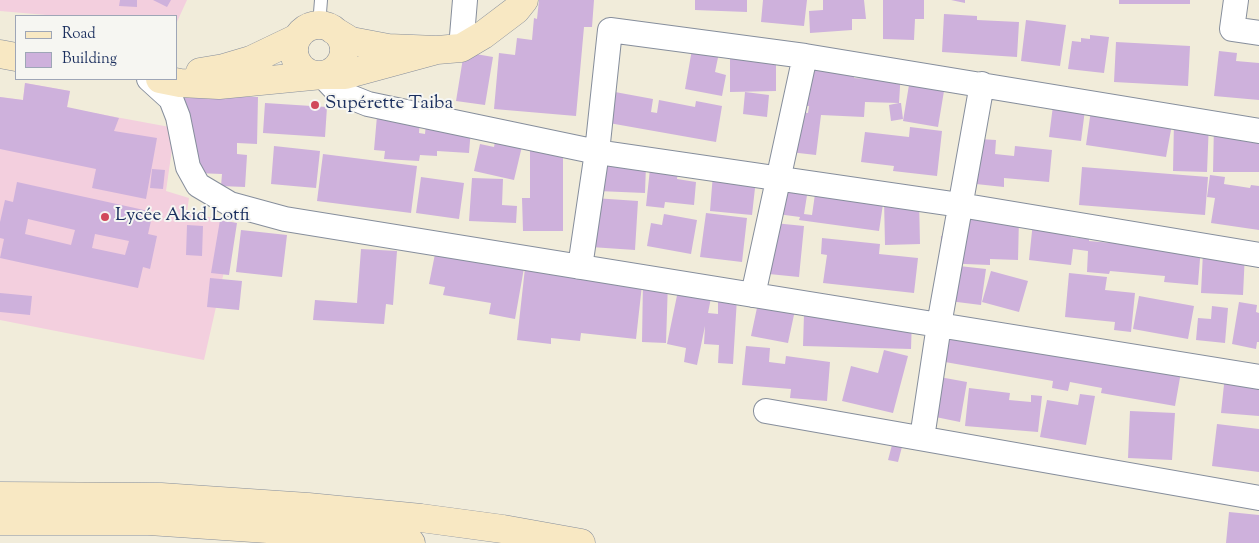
<!DOCTYPE html>
<html>
<head>
<meta charset="utf-8">
<style>
  body { margin:0 }
  #map { position:relative; width:1259px; height:543px; overflow:hidden; background:#f1ecda; font-family:"Sorts Mill Goudy",serif }
  canvas { display:block }
  .legend { position:absolute; left:15px; top:15px; width:162px; height:65px; box-sizing:border-box; background:#f6f6f2; border:1px solid #9ea6b7; margin:0; padding:6px 9px; list-style:none; font-size:15px; color:#1b2f5e }
  .legend li { display:flex; align-items:center; gap:10px; height:25px }
  .legend b { width:25px; border:1px solid #9ea6b7 }
</style>
</head>
<body>
<div id="map">
<canvas width="1259" height="543"></canvas>
<ul class="legend">
<li><b style="height:6px;background:#f8e8c3"></b>Road</li>
<li><b style="height:14px;background:#ceb1dc"></b>Building</li>
</ul>
</div>
<script>
const g = document.querySelector('canvas').getContext('2d');
g.lineJoin = 'round';
function fill(path, color) {
  g.fillStyle = color;
  g.fill(path, 'evenodd');
}
function poly(rows) {
  const path = new Path2D();
  for (const r of rows) {
    if (r.length === 3) {
      path.moveTo(r[0] + r[2], r[1]);
      path.arc(r[0], r[1], r[2], 0, 2 * Math.PI);
      continue;
    }
    path.moveTo(r[0], r[1]);
    for (let i = 2; i < r.length; i += 2) path.lineTo(r[i], r[i + 1]);
  }
  return path;
}
function trace(path, color, width, dash) {
  g.strokeStyle = color;
  g.lineWidth = width;
  g.lineCap = dash ? 'butt' : 'round';
  g.setLineDash(dash || []);
  g.stroke(path);
}
function drawText(font, color, halo, rows, align = 'center') {
  g.font = font + ' "Sorts Mill Goudy",serif';
  g.lineWidth = 4;
  g.setLineDash([]);
  g.textBaseline = 'middle';
  g.strokeStyle = halo;
  g.fillStyle = color;
  for (const [text, x, y, turn = 0] of rows) {
    g.save();
    g.translate(x, y);
    g.rotate((+turn || 0) * Math.PI / 180);
    g.textAlign = isNaN(turn) ? turn : align;
    if (halo) g.strokeText(text, 0, 0);
    g.fillText(text, 0, 0);
    g.restore();
  }
}
fill(poly([
  [0,0,187,0,176,24,176,16,58,16,0,11],
  [25,83,70,91,67,108,175,128,166,191,189,198,187,212,235,223,204,360,0,320,0,97,23,100]
]), '#f3cfde');
fill(poly([
  [120,0,137,0,137,7,119,6],
  [153,0,171,0,167,7],
  [539,0,594,0,592,27,584,27,576,116,494,109,499,53,515,55,517,38,532,40,534,18,537,19],
  [695,0,747,0,747,12,695,10],
  [763,0,807,0,804,26,761,22],
  [823,0,864,0,866,19,852,19,852,30,810,33,809,11,823,10],
  [883,0,924,0,924,19,915,19,914,40,883,39],
  [951,0,965,0,965,3],
  [1119,0,1190,0,1190,4,1119,4],
  [944,14,977,16,977,20,1019,22,1017,57,942,52],
  [1026,20,1066,25,1060,66,1021,61],
  [1090,35,1109,37,1104,73,1068,69,1072,41,1081,42,1081,38,1090,39],
  [694,38,721,43,715,72,726,75,722,96,685,89],
  [1116,42,1190,46,1188,86,1114,82],
  [1219,51,1237,53,1236,61,1259,63,1259,100,1214,96],
  [464,52,493,57,485,105,456,101],
  [730,52,776,52,776,91,730,92],
  [855,59,854,78,867,79,867,70,901,71,899,103,901,103,903,119,891,121,889,105,899,103,865,102,864,117,821,115,816,155,781,151,786,110,808,113,809,106,795,106,797,64],
  [911,73,946,79,938,127,903,121],
  [25,83,70,91,67,107,119,118,114,131,157,138,146,199,92,188,96,169,0,149,0,97,23,100],
  [615,92,653,99,651,112,657,113,659,100,695,107,696,101,722,106,716,142,609,123],
  [745,92,769,95,767,117,743,114],
  [183,95,258,97,257,144,237,143,237,154,247,155,245,187,221,186,222,174,197,173,181,153],
  [1054,98,1086,102,1081,141,1049,137],
  [265,103,327,107,325,137,263,133],
  [1092,103,1173,119,1166,157,1086,145],
  [377,116,420,119,419,133,425,134,426,124,471,129,469,153,437,151,437,156,420,155,419,161,384,159,385,151,374,150],
  [1174,121,1209,122,1207,172,1173,171],
  [1214,124,1259,125,1259,172,1213,172],
  [910,127,942,131,937,176,893,171,894,166,861,162,865,132,909,137],
  [496,136,523,142,514,180,474,171,480,144,494,147],
  [963,138,996,140,995,154,1014,156,1015,146,1052,150,1049,182,1004,178,1004,187,976,184],
  [274,146,320,151,316,188,271,184],
  [530,148,563,148,563,231,523,231,522,198,530,198],
  [323,154,417,166,411,213,317,201],
  [600,163,646,165,645,193,598,191],
  [1082,167,1208,177,1205,215,1079,205],
  [152,169,165,170,163,189,150,188],
  [650,169,678,172,677,179,696,182,694,205,665,202,664,208,646,206],
  [713,174,756,179,752,215,710,211],
  [1210,175,1225,177,1224,184,1250,188,1251,185,1259,186,1259,230,1211,223,1215,198,1207,197],
  [421,177,464,183,459,219,416,213],
  [472,178,503,179,502,205,517,206,516,223,469,221],
  [17,182,153,212,148,234,157,236,150,269,143,267,138,288,0,258,4,239,0,238,0,222,5,200,13,202],
  [28,219,75,230,71,245,25,234],
  [95,234,129,241,125,255,92,248],
  [774,184,808,189,804,214,812,215,816,187,883,204,879,231,799,220,800,217,770,213],
  [594,198,638,201,635,250,591,247],
  [884,199,919,199,920,244,885,245],
  [706,213,747,218,742,262,700,257],
  [664,214,697,220,691,254,647,246,651,223,662,225],
  [967,217,1019,218,1018,260,990,259,990,265,940,263,941,236,951,236],
  [220,220,237,223,229,275,211,273],
  [764,222,804,226,799,277,759,273],
  [1033,222,1072,227,1071,237,1089,239,1089,241,1112,243,1112,238,1201,246,1198,285,1164,282,1165,276,1110,271,1109,274,1087,272,1088,251,1073,249,1071,265,1029,260],
  [187,225,203,226,202,256,186,255],
  [241,230,287,235,282,277,236,272],
  [822,238,880,244,879,254,918,258,914,293,823,283,827,255,821,254],
  [437,244,524,268,515,319,489,314,491,303,443,295,445,287,429,284],
  [361,249,397,251,393,305,386,304,384,324,313,320,315,300,357,303],
  [1203,252,1245,253,1243,295,1201,293],
  [941,264,986,269,981,305,949,301],
  [525,268,547,271,547,274,571,277,643,276,636,339,581,333,580,341,551,338,551,344,517,340],
  [991,271,1028,281,1019,312,982,302],
  [1069,273,1107,277,1105,290,1135,293,1131,332,1114,330,1115,322,1065,317],
  [210,278,242,281,239,310,207,307],
  [643,280,668,281,666,343,642,342],
  [680,281,713,288,708,313,718,314,718,297,737,298,733,364,718,363,719,345,704,344,705,326,697,365,684,362,686,348,667,344],
  [0,293,32,296,30,315,0,312],
  [1139,296,1194,306,1188,339,1133,329],
  [1239,302,1257,305,1256,312,1259,313,1259,342,1257,342,1256,349,1232,344],
  [758,303,795,310,788,343,751,336],
  [1212,306,1228,308,1225,343,1196,340,1198,318,1211,319],
  [804,314,912,318,911,349,803,346],
  [935,325,1132,363,1131,368,1147,371,1147,366,1181,372,1175,406,1101,393,1102,388,1070,382,1068,391,1052,388,1053,381,928,359],
  [746,346,770,348,769,362,785,364,786,356,830,362,827,401,790,398,791,389,742,385],
  [884,350,908,356,893,413,842,401,851,366,878,373],
  [923,374,967,382,960,422,916,413],
  [1225,375,1259,379,1259,416,1221,413],
  [969,388,1010,393,1009,400,1031,402,1031,395,1042,396,1038,432,965,426],
  [1080,394,1095,396,1086,445,1040,437,1047,400,1078,405],
  [1130,411,1175,413,1172,460,1128,458],
  [1217,424,1259,429,1259,472,1212,466],
  [893,441,903,443,898,462,888,460],
  [1229,512,1259,515,1259,543,1226,543]
]), '#ceb1dc');
const service = poly([
  [319,25,321,0]
]);
const minor = poly([
  [1236,0,1232,29,1259,33],
  [461,48,465,0],
  [322,75,338,92,368,104,597,152,960,205,1259,255],
  [149,79,171,99,178,117,188,167,198,185,230,204,285,219,1259,377],
  [580,267,597,152,610,30,805,56,1259,131],
  [753,295,805,56],
  [766,411,1259,498],
  [922,438,939,325,982,84]
]);
const secondary = poly([
  [319,50,25],
  [333,30,351,41,388,48,437,50,461,48,483,35,516,10,524,0],
  [0,54,16,57],
  [200,72,224,68,251,60,297,38],
  [160,79,180,83,219,85,322,75,345,75,437,50],
  [0,496,161,497,308,507,421,518,503,529,581,543],
  [0,521,149,521,282,530,411,543]
]);
trace(service, '#868e9c', 14);
trace(minor, '#868e9c', 26);
trace(secondary, '#868e9c', 29);
trace(service, '#fff', 12);
trace(minor, '#fff', 24);
trace(secondary, '#f8e8c3', 28);
for (const [x, y, r, color] of [
  [315,105,5,"#d1495b"],
  [105,217,5,"#d1495b"]
]) {
  const dot = new Path2D();
  dot.arc(x, y, r, 0, 2 * Math.PI);
  g.fillStyle = color;
  g.fill(dot);
  trace(dot, '#f6f6f2', 2);
}
drawText('19px', '#1b2f5e', '#f6f6f2', [
  ["Supérette Taiba",325,105],
  ["Lycée Akid Lotfi",115,217]
], 'left');
</script>
</body>
</html>
